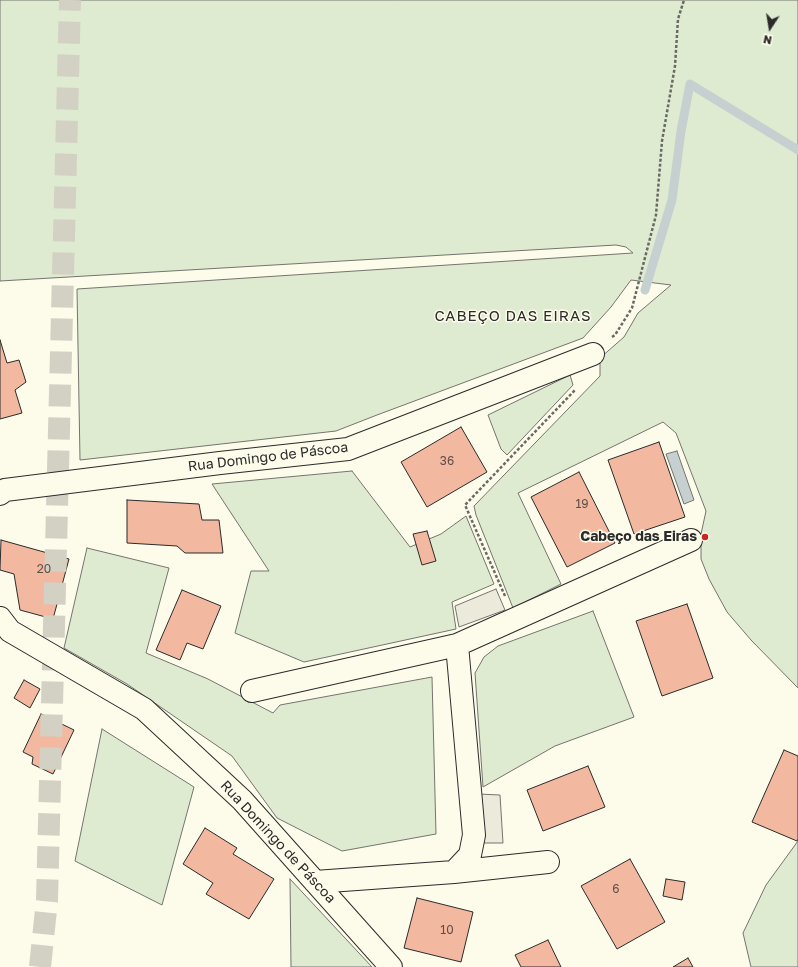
<!DOCTYPE html>
<html>
<head>
<meta charset="utf-8">
<style>
  body { margin:0 }
  #map { position:relative; width:798px; height:967px; overflow:hidden; background:#fdfbea; font-family:"Golos Text",sans-serif }
  canvas { display:block }
  .north { position:absolute; left:750px; top:8px; width:40px; height:40px; -webkit-text-stroke:3px #fdfbea; paint-order:stroke; rotate:192deg; font-size:11px; font-weight:700; line-height:16px; text-align:center; color:#2b2b2b }
  .north::after { content:''; display:block; margin:auto; width:14px; height:18px; background:#2b2b2b; clip-path:polygon(50% 0,100% 100%,50% 72%,0 100%) }
</style>
</head>
<body>
<div id="map">
<canvas width="798" height="967"></canvas>
<div class="north">N</div>
</div>
<script>
const g = document.querySelector('canvas').getContext('2d');
g.lineJoin = 'round';
function fill(path, color) {
  g.fillStyle = color;
  g.fill(path, 'evenodd');
}
function poly(rows) {
  const path = new Path2D();
  for (const r of rows) {
    path.moveTo(r[0], r[1]);
    for (let i = 2; i < r.length; i += 2) path.lineTo(r[i], r[i + 1]);
  }
  return path;
}
function trace(path, color, width, dash) {
  g.strokeStyle = color;
  g.lineWidth = width;
  g.lineCap = dash ? 'butt' : 'round';
  g.setLineDash(dash || []);
  g.stroke(path);
}
function drawText(font, color, halo, rows, align = 'center') {
  g.font = font + ' "Golos Text",sans-serif';
  g.lineWidth = 3;
  g.setLineDash([]);
  g.textBaseline = 'middle';
  g.strokeStyle = halo;
  g.fillStyle = color;
  for (const [text, x, y, turn = 0] of rows) {
    g.save();
    g.translate(x, y);
    g.rotate((+turn || 0) * Math.PI / 180);
    g.textAlign = isNaN(turn) ? turn : align;
    if (halo) g.strokeText(text, 0, 0);
    g.fillText(text, 0, 0);
    g.restore();
  }
}
const green = poly([
  [0,0,798,0,798,688,751,640,727,612,709,579,701,559,701,534,706,511,676,433,663,422,518,493,561,584,513,608,476,515,474,506,600,376,600,358,624,337,638,313,671,285,631,280,611,307,583,338,377,415,336,431,80,460,77,289,633,253,626,247,616,245,0,281,0,0],
  [570,375,573,385,507,455,501,449,488,415,570,375],
  [352,471,410,547,441,534,466,516,494,584,452,602,456,629,304,662,235,633,251,571,269,571,212,484,352,471],
  [87,548,169,568,146,653,208,679,273,713,280,705,432,677,436,834,342,851,277,818,232,756,127,684,64,648,87,548],
  [593,611,634,717,555,746,483,787,475,673,484,657,498,646,593,611],
  [102,729,194,787,162,905,75,861,102,729],
  [798,841,798,967,751,967,743,933,766,885,798,841],
  [290,879,372,967,291,967,290,879]
]);
fill(green, '#deebd1');
trace(green, '#74746e', 1);
const parking = poly([
  [496,589,505,610,459,627,455,606,496,589],
  [478,794,500,795,503,843,483,843,478,794]
]);
fill(parking, '#eceadb');
trace(parking, '#74746e', 1);
const water = poly([
  [677,451,694,500,684,504,666,454,677,451]
]);
fill(water, '#c7d0d0');
trace(water, '#74746e', 1);
trace(poly([
  [645,290,672,200,681,131,690,84,798,150]
]), '#c7d0d0', 9);
const building = poly([
  [0,340,7,363,19,360,26,382,15,390,22,413,0,419,0,340],
  [461,427,487,472,427,507,401,462,461,427],
  [659,442,685,517,634,534,608,460,659,442],
  [579,472,615,543,567,567,531,497,579,472],
  [127,500,199,504,202,520,219,520,223,553,185,553,177,546,127,543,127,500],
  [427,531,436,561,422,565,413,534,427,531],
  [1,540,69,559,53,619,20,610,14,574,0,570,1,540],
  [182,590,221,606,203,649,187,643,180,660,156,650,182,590],
  [687,604,713,678,662,696,636,621,687,604],
  [24,680,40,689,30,708,14,698,24,680],
  [41,714,74,730,53,774,32,764,33,757,23,752,41,714],
  [784,750,798,756,798,839,797,841,752,822,784,750],
  [588,766,605,807,543,831,527,790,588,766],
  [205,828,237,848,233,854,274,879,249,919,206,894,213,883,183,864,205,828],
  [630,859,665,922,617,949,581,886,630,859],
  [666,879,685,882,682,900,663,896,666,879],
  [417,898,473,912,461,962,404,948,417,898],
  [548,940,561,967,521,967,515,955,548,940],
  [688,958,693,967,673,967,688,958]
]);
fill(building, '#f2b8a0');
trace(building, '#2b2b2b', 1);
trace(poly([
  [40,967,47,900,70,0]
]), '#d3d1c4', 22, [22, 11]);
const minor = poly([
  [0,494,5,490,220,463,348,449,593,354],
  [0,618,10,631,144,709,242,800,391,967],
  [252,691,457,645],
  [454,872,470,855,474,835,457,645,691,540],
  [315,882,454,872,548,862]
]);
trace(minor, '#2b2b2b', 24);
trace(poly([
  [612,337,615,335,632,308,656,215,662,141,675,66,678,19,684,0],
  [505,596,465,505,575,390]
]), '#6a6964', 2.5, [3, 2]);
trace(minor, '#fdfbea', 22);
for (const [x, y, r, color] of [
  [705,537,4,"#c62828"]
]) {
  const dot = new Path2D();
  dot.arc(x, y, r, 0, 2 * Math.PI);
  g.fillStyle = color;
  g.fill(dot);
  trace(dot, '#fdfbea', 1.5);
}
drawText('12px', '#5d4e48', null, [
  ["36",447,461],
  ["19",582,504],
  ["20",44,569],
  ["6",616,889],
  ["10",447,930]
]);
drawText('14px', '#2b2b2b', '#fdfbea', [
  ["Rua Domingo de Páscoa",268,457,-7],
  ["Rua Domingo de Páscoa",278,842,47]
]);
drawText('bold 14px', '#2b2b2b', '#fdfbea', [
  ["Cabeço das Eiras",697,537]
], 'right');
g.letterSpacing = '1px';
drawText('15px', '#2b2b2b', '#fdfbea', [
  ["CABEÇO DAS EIRAS",513,316]
]);
g.letterSpacing = '0px';
</script>
</body>
</html>
